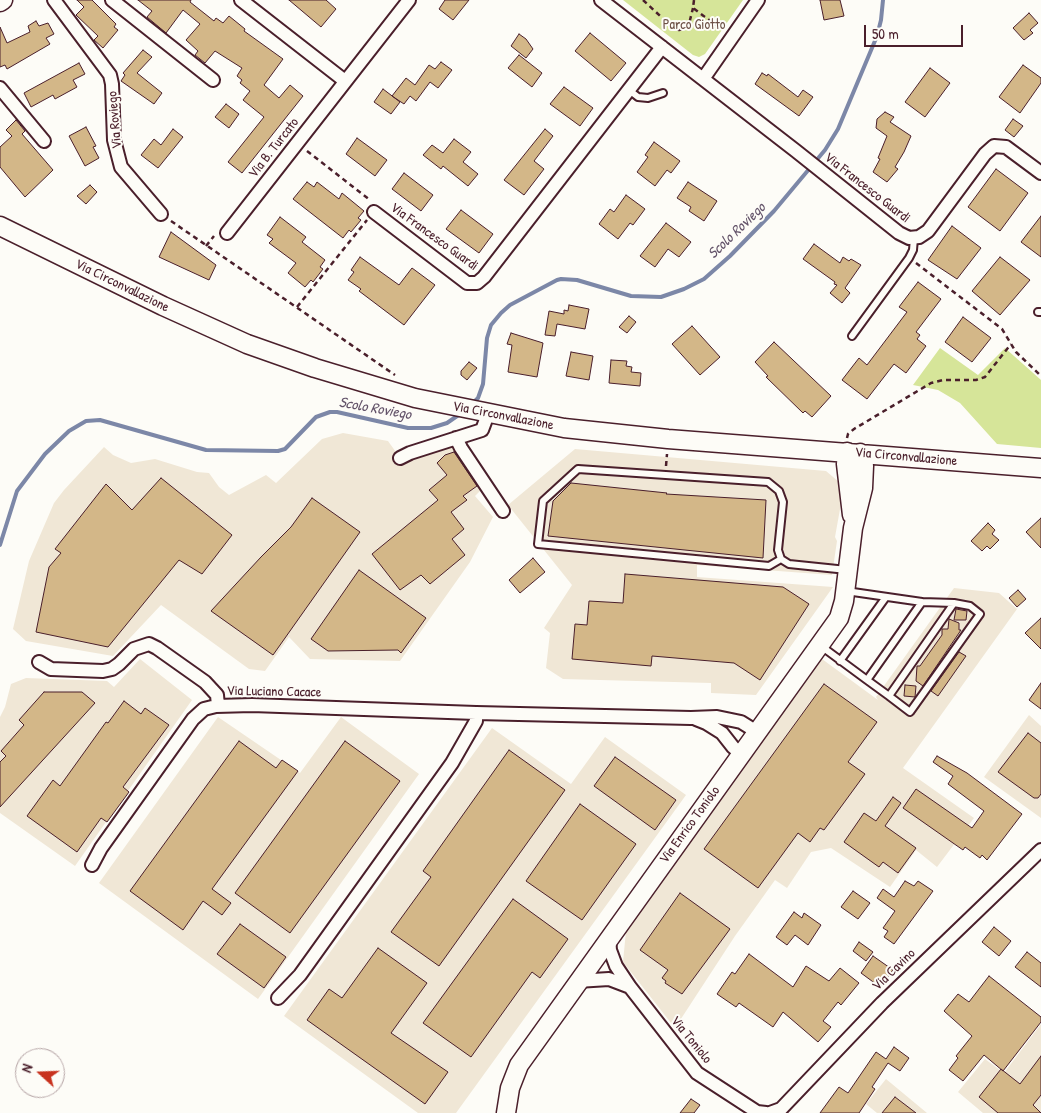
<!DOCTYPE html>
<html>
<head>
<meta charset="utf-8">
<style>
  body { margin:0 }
  #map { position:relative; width:1041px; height:1113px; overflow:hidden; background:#fdfcf7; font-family:"Patrick Hand",sans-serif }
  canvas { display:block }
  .north { position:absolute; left:15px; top:1048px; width:50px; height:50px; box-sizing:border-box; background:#fdfcf7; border:1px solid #b5a4a5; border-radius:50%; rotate:290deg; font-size:14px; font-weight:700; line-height:20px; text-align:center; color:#4a1f2b }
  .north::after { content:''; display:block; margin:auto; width:18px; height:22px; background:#c8321e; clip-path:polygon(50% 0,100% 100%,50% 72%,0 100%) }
  .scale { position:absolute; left:864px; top:25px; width:99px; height:22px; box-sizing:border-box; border:2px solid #4a1f2b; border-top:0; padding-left:6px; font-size:15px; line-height:18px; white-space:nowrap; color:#4a1f2b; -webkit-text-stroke:4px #fdfcf7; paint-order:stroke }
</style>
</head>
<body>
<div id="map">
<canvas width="1041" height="1113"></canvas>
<div class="north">N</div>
<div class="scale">50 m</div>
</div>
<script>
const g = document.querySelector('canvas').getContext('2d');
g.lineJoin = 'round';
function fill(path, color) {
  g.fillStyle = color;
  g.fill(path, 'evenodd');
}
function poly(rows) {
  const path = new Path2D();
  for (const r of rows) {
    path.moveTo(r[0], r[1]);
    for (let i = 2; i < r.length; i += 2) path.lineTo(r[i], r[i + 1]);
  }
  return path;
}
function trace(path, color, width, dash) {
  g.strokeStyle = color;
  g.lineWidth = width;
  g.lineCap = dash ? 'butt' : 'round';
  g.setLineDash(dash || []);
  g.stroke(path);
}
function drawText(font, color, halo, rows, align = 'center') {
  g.font = font + ' "Patrick Hand",sans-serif';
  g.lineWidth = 4;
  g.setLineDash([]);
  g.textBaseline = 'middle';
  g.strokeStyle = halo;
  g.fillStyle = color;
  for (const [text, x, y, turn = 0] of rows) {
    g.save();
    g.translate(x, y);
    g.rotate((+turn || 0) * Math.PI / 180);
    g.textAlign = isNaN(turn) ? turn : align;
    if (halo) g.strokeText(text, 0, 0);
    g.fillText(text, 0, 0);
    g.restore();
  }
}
fill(poly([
  [343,433,388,441,403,462,453,445,483,488,475,496,493,517,470,562,400,661,310,659,289,637,265,671,249,669,161,605,113,656,26,641,13,629,29,561,54,503,64,490,104,447,113,455,131,463,155,459,197,472,209,473,219,487,229,495,266,475,276,483,322,439],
  [575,449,826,471,839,482,842,490,842,498,835,537,837,541,832,575,697,565,697,577,833,587,756,695,711,693,711,683,563,679,546,668,550,633,544,628,572,585,508,505],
  [954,588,999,593,1017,609,903,768,974,818,937,867,916,850,890,887,831,848,811,852,787,888,775,880,735,936,675,1028,623,962,626,931,822,659,878,700,876,697],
  [140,659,192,700,75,866,0,813,0,717,5,707,11,684,26,678,107,681,114,687],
  [1029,715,1041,726,1041,818,984,777],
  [218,717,300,773,341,717,419,774,258,999,99,883],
  [492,728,571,784,605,737,686,795,456,1113,418,1113,284,1016],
  [1041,1024,1041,1113,983,1113,958,1092,985,1059,1004,1073],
  [886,1079,927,1113,877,1113,866,1104]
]), '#f0e7d6');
fill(poly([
  [623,0,743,0,705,54,699,57,693,55],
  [940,348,978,375,1005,348,1041,380,1041,448,997,444,960,403,938,390,913,385]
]), '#d6e599');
trace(poly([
  [473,403,478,398,483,384,487,338,491,325,501,313,510,305,557,280,561,279,577,280,631,296,661,297,684,289,704,279,730,256,774,211,825,150,838,129,877,36,881,20,883,0],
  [0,545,17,491,45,454,69,431,86,421,100,420,206,450,278,451,285,449,316,417,330,412,337,412,408,428,431,428,447,423,460,414]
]), '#7c87a7', 4);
const building = poly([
  [77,0,92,0,116,24,114,27,118,30,103,48,94,40,98,36,76,15,84,7,77,0],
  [138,0,191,0,190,2,214,21,216,18,223,23,229,16,245,29,244,31,283,59,264,85,279,98,290,85,303,96,242,173,228,162,264,117,243,100,250,91,240,83,242,80,237,76,242,68,215,51,205,63,195,55,198,51,186,40,200,24,183,10,166,33,147,17,152,11,138,0],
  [289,0,326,0,336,9,321,27,289,0],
  [445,0,469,0,453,20,439,9,445,0],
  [820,0,840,0,844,16,824,20,820,0],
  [1029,13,1038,23,1030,30,1033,33,1024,40,1013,28,1029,13],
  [36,21,39,26,48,23,54,34,46,38,50,44,7,69,5,65,0,67,0,27,7,43,30,32,28,26,36,21],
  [590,33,626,63,611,81,575,51,590,33],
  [519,34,526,39,533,49,526,58,511,46,519,34],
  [143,50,152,57,137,73,162,93,154,104,121,81,125,75,123,73,143,50],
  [519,55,542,73,532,87,508,68,519,55],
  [441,62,452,70,438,88,430,82,416,101,410,96,404,104,392,96,406,78,415,85,429,65,435,69,441,62],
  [79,63,85,74,73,80,77,87,55,99,53,95,31,107,24,93,79,63],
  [1023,65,1041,78,1041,83,1020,113,999,97,1023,65],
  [930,68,950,83,925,117,905,102,930,68],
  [762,73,767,76,768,74,798,97,803,90,813,97,799,116,755,84,762,73],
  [564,87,593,108,580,126,550,104,564,87],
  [383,89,400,102,391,114,374,102,383,89],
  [226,104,239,114,229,128,215,117,226,104],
  [885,112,894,117,890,122,911,136,904,152,895,167,898,169,887,182,873,172,880,159,878,158,887,136,876,128,877,119,885,112],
  [1013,119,1023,126,1014,137,1005,130,1013,119],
  [16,120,25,131,22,134,53,170,25,197,0,167,0,147,12,136,6,130,16,120],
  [86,127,96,146,93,147,99,158,85,166,69,136,86,127],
  [173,129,183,137,158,168,141,155,154,139,161,145,173,129],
  [545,129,553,136,534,161,544,169,524,195,504,180,545,129],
  [357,138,387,160,375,176,346,154,357,138],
  [454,139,471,152,463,162,478,174,468,186,443,166,441,169,423,155,432,145,443,153,454,139],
  [654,142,680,161,671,173,667,170,655,186,637,172,648,157,645,155,654,142],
  [996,169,1028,193,1000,231,968,207,996,169],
  [404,173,433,195,421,211,392,189,404,173],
  [307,182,314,187,317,182,339,199,342,193,364,211,358,218,361,220,351,232,349,230,343,238,293,199,307,182],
  [688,182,717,201,704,221,689,211,691,207,677,198,688,182],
  [90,185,97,192,86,204,77,196,90,185],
  [626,195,645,209,633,225,630,223,618,239,599,224,610,209,614,212,626,195],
  [461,210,493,234,479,253,446,229,461,210],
  [1041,216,1041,257,1021,242,1041,216],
  [280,217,306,237,302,242,325,260,320,267,323,269,313,282,311,280,305,287,288,273,296,263,269,243,273,239,267,235,280,217],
  [666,223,691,242,679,257,668,249,655,267,640,256,666,223],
  [952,226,981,248,957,279,928,260,952,226],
  [171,232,216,265,209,280,159,257,171,232],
  [814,244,840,263,843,257,849,261,851,259,861,265,845,288,850,293,842,303,830,293,837,285,834,284,835,282,803,259,814,244],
  [360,257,399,285,412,268,435,285,404,325,359,291,361,289,348,280,354,272,351,270,360,257],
  [1000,257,1030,280,1000,315,972,291,1000,257],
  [918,282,941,299,916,332,920,335,917,339,926,346,906,373,894,364,867,399,842,380,859,358,867,365,907,312,899,307,918,282],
  [569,305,589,309,585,329,557,324,555,336,545,335,549,311,564,314,564,310,568,311,569,305],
  [629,316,636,322,627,333,619,327,629,316],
  [963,317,991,338,972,362,945,342,963,317],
  [692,326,720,357,700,375,672,344,692,326],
  [511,333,543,343,537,377,508,372,512,345,507,344,511,333],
  [774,342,831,396,812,417,805,411,803,413,766,377,768,376,755,362,774,342],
  [571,352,593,356,589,380,566,376,571,352],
  [611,360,627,361,626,366,632,367,631,372,641,373,640,386,609,383,611,360],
  [469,362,477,368,467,380,461,375,461,371,469,362],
  [454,452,477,486,463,496,467,500,451,512,464,529,452,539,465,555,430,584,421,575,400,590,372,554,438,500,429,490,447,475,437,463,445,455,454,452],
  [161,478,232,535,202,574,179,560,108,647,36,632,49,567,61,553,55,549,106,484,132,510,161,478],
  [571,483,667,493,666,494,766,500,763,558,548,536,553,501,571,483],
  [312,498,360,532,273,655,211,611,261,557,291,527,312,498],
  [1041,518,1041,548,1026,532,1041,518],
  [988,523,995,530,992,534,999,540,990,549,987,546,982,551,971,541,988,523],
  [533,558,545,572,520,593,509,580,533,558],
  [359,570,426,618,401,653,398,650,328,651,311,639,359,570],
  [625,574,783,587,809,604,760,680,734,663,652,656,651,666,572,659,575,624,587,625,589,601,623,603,625,574],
  [1018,590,1026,599,1017,607,1009,598,1018,590],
  [956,609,967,611,966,620,954,620,956,609],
  [1041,618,1041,649,1025,633,1041,618],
  [949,619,959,623,959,630,961,630,923,686,916,681,917,666,920,666,942,635,942,629,948,629,949,619],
  [959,652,966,656,938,696,931,691,959,652],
  [1041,683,1041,709,1029,700,1041,683],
  [824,684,877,722,848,762,865,774,824,830,820,828,810,842,798,833,758,888,704,849,824,684],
  [905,685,916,686,915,697,904,696,905,685],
  [44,692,82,692,95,703,0,807,0,762,6,756,1,751,24,725,19,720,44,692],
  [124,701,141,714,145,708,169,725,123,787,129,792,107,822,101,818,77,852,27,816,53,780,60,786,106,722,108,723,124,701],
  [1028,733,1041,743,1041,794,1038,798,1034,798,998,772,1028,733],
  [239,741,276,768,282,760,298,771,212,889,231,903,222,915,203,901,183,930,130,891,239,741],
  [345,741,400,781,290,933,235,893,345,741],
  [509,750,565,790,439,966,391,932,431,877,423,871,509,750],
  [937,756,967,773,1022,814,987,860,982,855,980,858,965,847,963,850,903,808,916,789,972,828,984,811,948,784,953,776,933,762,937,756],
  [615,757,676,800,655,830,594,786,615,757],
  [893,797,901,803,885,826,916,848,898,873,883,862,879,867,844,842,864,813,876,821,893,797],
  [580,804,636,844,582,920,526,881,580,804],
  [905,881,914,886,918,881,933,891,894,944,884,937,888,931,883,928,895,911,877,898,883,889,894,897,905,881],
  [853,891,870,903,858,919,841,907,853,891],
  [680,893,730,929,682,994,665,983,666,981,662,978,668,970,640,950,680,893],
  [513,899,568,939,540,978,532,972,471,1057,423,1023,513,899],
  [794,912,802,918,804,913,821,925,808,945,795,935,787,945,776,937,794,912],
  [240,924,286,957,264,988,217,954,240,924],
  [994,927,1011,941,999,956,982,942,994,927],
  [859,942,873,952,866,961,853,951,859,942],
  [378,948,427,983,391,1033,448,1072,425,1104,307,1020,329,989,342,998,378,948],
  [1027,952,1041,963,1041,987,1015,967,1027,952],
  [749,954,793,987,806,966,829,981,840,968,859,983,841,1005,838,1002,823,1021,831,1027,818,1042,783,1012,773,1027,739,1003,736,1007,717,994,732,972,735,974,749,954],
  [873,956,893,970,880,987,861,973,873,956],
  [989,976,1041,1017,1041,1022,1003,1071,984,1055,963,1081,949,1070,958,1058,956,1056,972,1036,944,1011,958,994,969,1002,989,976],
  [894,1047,909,1058,900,1071,888,1063,872,1087,875,1089,859,1113,820,1113,839,1087,848,1093,876,1052,886,1059,894,1047],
  [1041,1056,1041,1095,1033,1105,1041,1113,998,1113,979,1097,1001,1069,1020,1084,1041,1056],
  [895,1097,916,1113,882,1113,895,1097],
  [691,1099,700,1105,694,1113,680,1113,691,1099]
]);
fill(building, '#d3b788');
trace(building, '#4a1f2b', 1);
const lane = poly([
  [629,90,638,97,648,98,663,93],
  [1038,312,1041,312],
  [852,336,909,258,913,250,914,238],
  [781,559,769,566,538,544,543,501,578,469,768,482,779,491,783,502,778,550,781,559,789,564,847,570],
  [821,646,867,680,922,602,846,591],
  [840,661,886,597],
  [867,680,889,696,954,603,922,602],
  [889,696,910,712,980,614,970,606,954,603]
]);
const street = poly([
  [54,0,110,75,112,84,114,140,121,167,161,214],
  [112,0,213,80],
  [241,0,345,81],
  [601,0,796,151,899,233,909,238,919,237,928,231,985,154,994,146,1006,147,1041,173],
  [703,79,758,0],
  [0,88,44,141],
  [374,212,467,283,477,283,484,277,662,47],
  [227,233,409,0],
  [456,438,461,448,503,511],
  [400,458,410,453,482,430,488,414],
  [39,662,51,669,103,671,112,669,119,664,134,649,149,644,157,648,205,682,217,695,218,706],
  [696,719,706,723,722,733,733,747,741,754],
  [92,865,101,848,193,719,204,709,216,706,252,705,476,713,691,718,717,717,741,722,757,732],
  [609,938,610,950,616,966,630,987,697,1073,757,1112,766,1113],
  [577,981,609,979,630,987],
  [278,998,300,975,452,763,476,721,476,713],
  [770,1113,781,1109,882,1003,1041,850]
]);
const secondary = poly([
  [0,2,3,0],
  [0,226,163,306,247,344,315,368,415,398,564,428,668,439,1041,468],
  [847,452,846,464,852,515],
  [506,1113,510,1088,519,1065,839,618,844,601,853,528,863,488,864,466,860,453]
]);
trace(lane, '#4a1f2b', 10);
trace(street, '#4a1f2b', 16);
trace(secondary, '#4a1f2b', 21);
trace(poly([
  [643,0,673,28,679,30,685,29,689,24,693,8],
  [694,0,693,8,721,29],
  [307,151,370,200],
  [171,221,395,375],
  [206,246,214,236],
  [916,263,1002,329,1016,352,1041,376],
  [297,307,367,220],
  [847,438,848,434,854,429,931,383,943,380,976,380,985,377,1011,344],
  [666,466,667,454]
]), '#4a1f2b', 2.5, [5, 4]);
trace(lane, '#fdfcf7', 6);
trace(street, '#fdfcf7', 12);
trace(secondary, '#fdfcf7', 18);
drawText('14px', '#6d5046', '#fdfcf7', [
  ["Parco Giotto",694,25]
]);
drawText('14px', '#4a1f2b', '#fdfcf7', [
  ["Via Roviego",115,120,-95],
  ["Via B. Turcato",274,148,-52],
  ["Via Francesco Guardi",867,188,38],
  ["Via Francesco Guardi",434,237,36],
  ["Via Circonvallazione",122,286,26],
  ["Via Circonvallazione",503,416,11],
  ["Via Circonvallazione",906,457,5],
  ["Via Luciano Cacace",274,692,1],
  ["Via Enrico Toniolo",690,825,-54],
  ["Via Cavino",894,970,-44],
  ["Via Toniolo",691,1040,51]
]);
drawText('italic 15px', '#635369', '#fdfcf7', [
  ["Scolo Roviego",737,231,-44],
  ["Scolo Roviego",375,409,10]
]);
</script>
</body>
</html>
